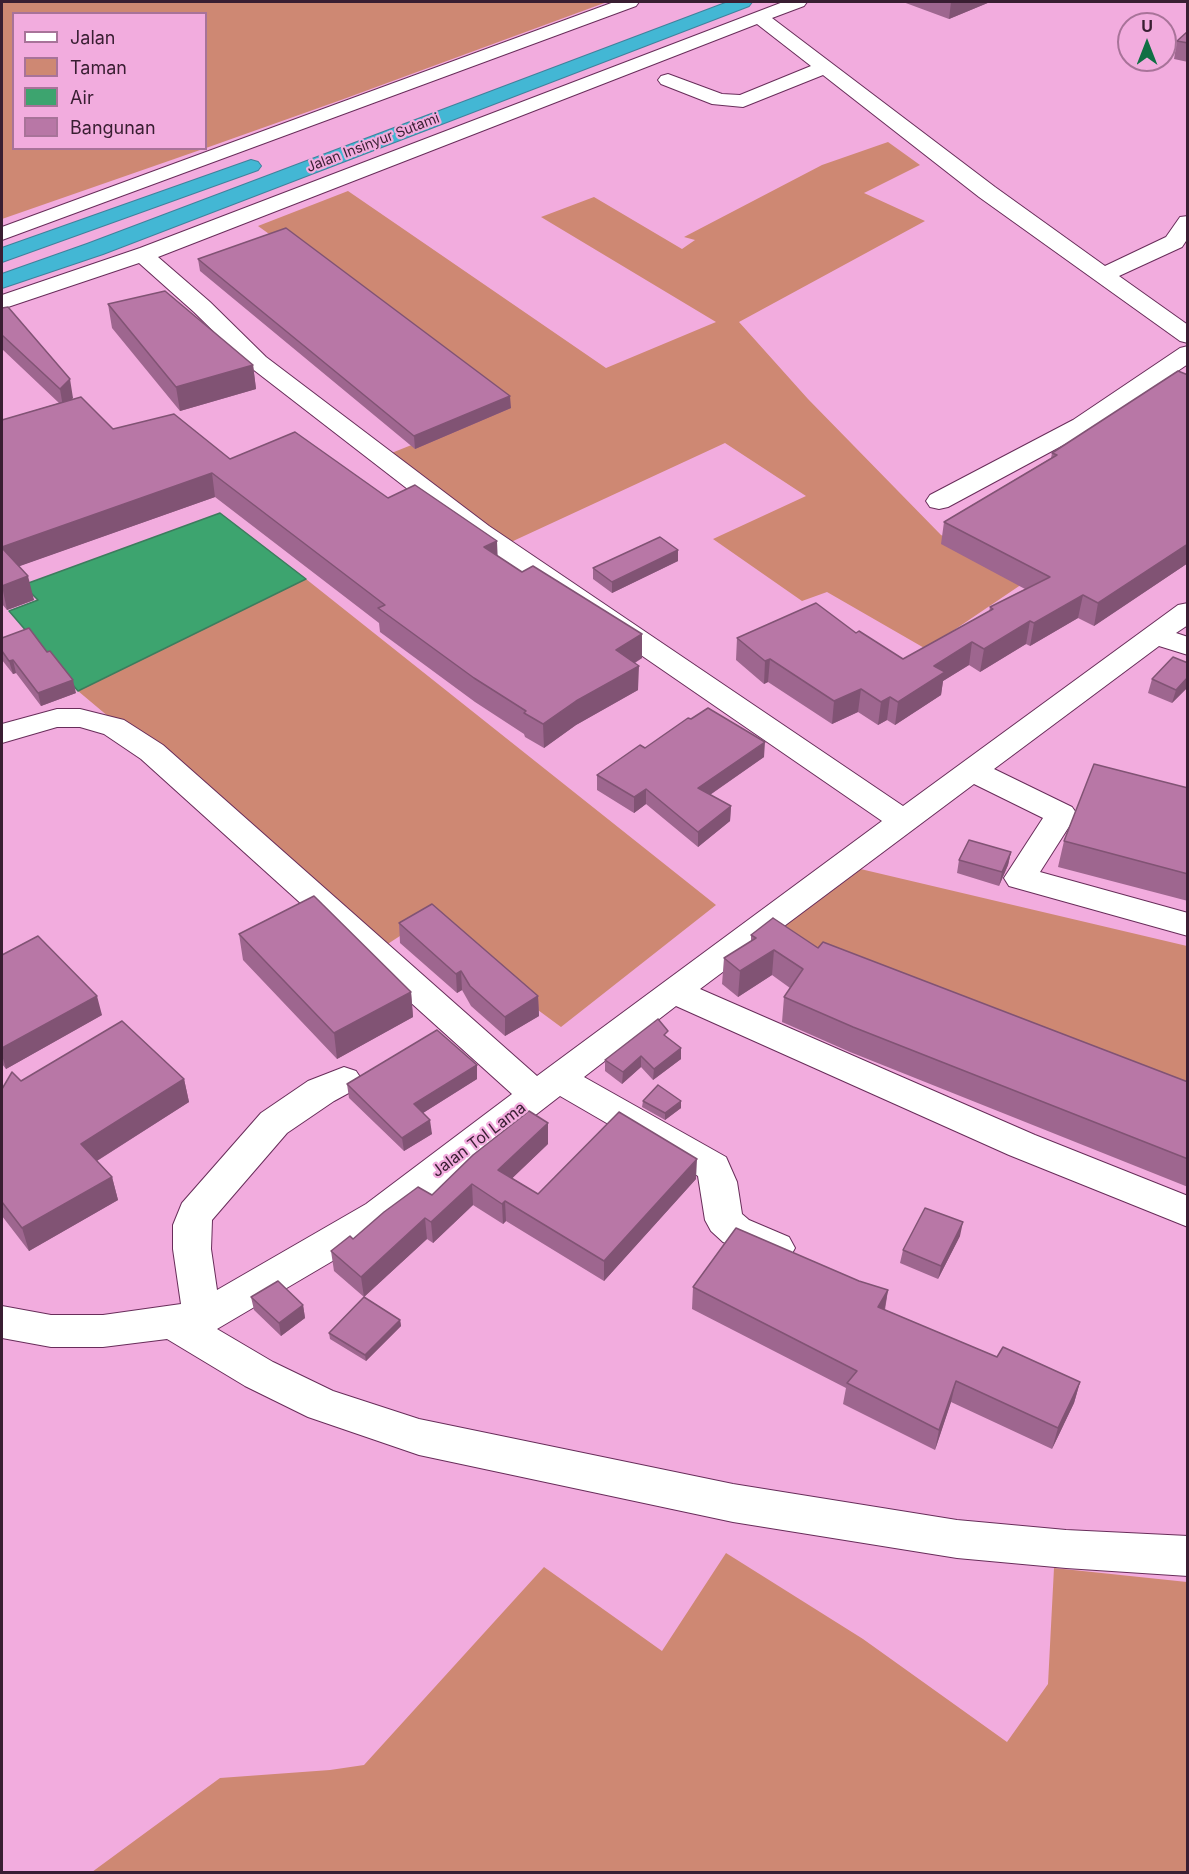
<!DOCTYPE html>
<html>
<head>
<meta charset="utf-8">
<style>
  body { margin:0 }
  #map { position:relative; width:1189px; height:1874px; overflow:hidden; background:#f2acde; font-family:Inter,sans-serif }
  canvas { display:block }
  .frame { position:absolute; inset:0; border:3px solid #391e32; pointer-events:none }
  .legend { position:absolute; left:12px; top:12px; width:195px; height:138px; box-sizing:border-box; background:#f2acde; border:2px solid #a87399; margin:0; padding:8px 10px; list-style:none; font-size:18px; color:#391e32 }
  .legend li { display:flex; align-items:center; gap:12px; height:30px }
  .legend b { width:30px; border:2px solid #a87399 }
  .north { position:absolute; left:1117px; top:12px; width:60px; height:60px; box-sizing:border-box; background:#f2acde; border:2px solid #a87399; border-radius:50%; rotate:0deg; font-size:16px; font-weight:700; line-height:24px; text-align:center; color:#391e32 }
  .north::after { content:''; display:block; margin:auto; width:21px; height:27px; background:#0f6f44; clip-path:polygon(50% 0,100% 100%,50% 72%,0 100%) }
</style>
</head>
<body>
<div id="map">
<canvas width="1189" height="1874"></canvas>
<div class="frame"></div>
<ul class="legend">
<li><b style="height:8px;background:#fff"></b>Jalan</li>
<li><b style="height:16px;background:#ce8873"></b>Taman</li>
<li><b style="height:16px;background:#3da46f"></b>Air</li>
<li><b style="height:16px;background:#b877a6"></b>Bangunan</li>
</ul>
<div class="north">U</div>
</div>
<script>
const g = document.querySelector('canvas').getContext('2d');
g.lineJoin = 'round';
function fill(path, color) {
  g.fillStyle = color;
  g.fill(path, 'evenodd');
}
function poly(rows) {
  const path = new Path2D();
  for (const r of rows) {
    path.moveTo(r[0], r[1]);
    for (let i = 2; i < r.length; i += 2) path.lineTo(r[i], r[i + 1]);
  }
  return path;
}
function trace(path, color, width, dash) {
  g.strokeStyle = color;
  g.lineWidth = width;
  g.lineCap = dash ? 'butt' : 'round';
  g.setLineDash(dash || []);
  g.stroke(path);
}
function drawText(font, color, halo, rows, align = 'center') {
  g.font = font + ' Inter,sans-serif';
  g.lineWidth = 4.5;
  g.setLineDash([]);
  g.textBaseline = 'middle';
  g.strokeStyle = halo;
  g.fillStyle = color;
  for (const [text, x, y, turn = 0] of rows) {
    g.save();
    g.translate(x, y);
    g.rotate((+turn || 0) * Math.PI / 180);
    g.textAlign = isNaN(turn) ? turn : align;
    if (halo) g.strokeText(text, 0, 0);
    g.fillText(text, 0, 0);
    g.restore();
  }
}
fill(poly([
  [2,2,607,2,341,100,206,148,206,14,14,14,14,148,203,149,2,219],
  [888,142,920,165,864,193,925,221,739,322,808,399,941,535,1031,578,926,649,827,592,802,601,713,539,806,496,725,443,511,542,389,454,509,406,258,226,348,191,606,368,716,322,541,217,594,197,682,249,695,240,684,237,822,165],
  [306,579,716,905,561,1027,420,923,383,947,78,691],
  [852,867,1187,946,1187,1101,775,931],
  [726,1553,863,1639,1007,1742,1048,1684,1054,1568,1187,1582,1187,1872,92,1872,220,1778,330,1770,364,1765,544,1567,662,1651]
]), '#ce8873');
const water = poly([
  [220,513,306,579,78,691,9,611,38,600,23,585,220,513]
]);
fill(water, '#3da46f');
trace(water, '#3c7c5d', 1.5);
const minor = poly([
  [614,2,639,2,636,6,2,240,2,227,614,2],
  [783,2,807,2,804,6,772,18,995,187,1105,266,1166,237,1180,217,1188,216,1188,238,1182,247,1119,276,1188,325,1188,343,1180,341,979,197,823,75,743,107,712,104,661,84,658,80,661,76,668,74,722,94,740,95,811,66,757,24,158,257,210,302,266,357,489,526,903,806,1178,605,1188,603,1188,625,1176,633,1188,637,1188,655,1159,646,994,769,1072,807,1077,814,1040,872,1188,913,1188,936,1009,886,1004,878,1043,818,974,784,700,989,1035,1135,1188,1196,1188,1227,1009,1155,676,1006,584,1077,726,1157,737,1182,742,1214,749,1220,789,1237,795,1248,789,1259,776,1263,723,1242,711,1231,705,1220,698,1176,560,1096,392,1226,217,1329,273,1362,333,1391,419,1419,733,1484,957,1520,1066,1530,1188,1536,1188,1576,1066,1568,957,1558,733,1522,419,1455,308,1417,245,1386,167,1339,103,1347,51,1347,2,1338,2,1306,51,1315,103,1315,181,1304,173,1249,173,1225,182,1203,261,1113,308,1081,344,1067,356,1071,362,1080,356,1089,334,1101,287,1133,212,1220,211,1249,217,1290,366,1204,512,1094,141,759,104,734,80,727,57,727,2,743,2,724,57,709,80,709,124,720,163,745,537,1076,882,821,471,538,250,367,194,312,139,263,2,309,2,295,140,248,783,2],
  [1188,346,1188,364,1091,430,948,507,939,509,930,507,926,501,930,495,1073,420,1180,348,1188,346]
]);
const highway = poly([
  [728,2,752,2,749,6,103,254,2,288,2,274,87,244,728,2],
  [251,160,258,162,261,166,258,170,2,262,2,248,251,160]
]);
trace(minor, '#682d5a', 2);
trace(highway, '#40819b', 2);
fill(minor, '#fff');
fill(highway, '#43b7d4');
fill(poly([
  [903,2,990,2,949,19],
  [1188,31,1188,62,1174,59,1177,41],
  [198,259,511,408,415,449,200,271],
  [108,304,253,365,256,389,180,411,112,328],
  [2,308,73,398,71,400,113,429,388,498,498,556,522,572,642,634,642,658,635,663,638,690,576,725,544,748,525,737,524,734,475,702,380,632,379,623,215,497,19,566,34,600,7,610,2,604,2,420,59,403,2,349],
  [1188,375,1188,563,1094,626,1078,618,1030,646,1026,644,980,672,969,665,943,681,941,695,895,725,887,720,878,725,858,712,832,724,768,682,764,684,736,660,737,638,856,633,903,659,989,612,990,607,1025,589,941,544,944,522,1051,458,1052,453],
  [678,550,678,561,612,593,593,579,593,568],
  [2,638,76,693,41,706,16,673,13,674,2,660],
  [1188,663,1188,687,1172,703,1148,693,1152,679],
  [645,748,764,757,710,795,731,806,730,821,698,847,646,804,634,813,597,790,597,775],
  [1188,788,1188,901,1058,867,1064,841],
  [1011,852,1008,865,999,886,957,873,959,860],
  [399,923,538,996,539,1016,505,1036,471,1006,462,990,457,993,400,943],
  [239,934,411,992,413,1017,337,1059,243,960],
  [751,935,818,948,1188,1082,1188,1187,850,1052,782,1022,784,997,790,988,772,975,738,997,722,984,724,958,751,942],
  [2,955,102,1015,6,1069,2,1064],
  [668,1038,681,1059,653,1080,641,1067,622,1084,605,1071,605,1060],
  [477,1065,477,1079,423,1113,432,1134,404,1151,349,1098,347,1084],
  [184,1079,189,1102,97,1161,112,1177,118,1200,29,1251,2,1216,2,1089,21,1081],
  [643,1101,681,1108,665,1120,642,1107],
  [548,1144,512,1178,538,1194,696,1179,604,1281,506,1221,503,1224,473,1205,433,1243,427,1239,364,1297,400,1320,401,1326,366,1361,330,1339,329,1333,364,1297,334,1271,331,1251,432,1195],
  [960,1236,938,1279,900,1263,903,1250],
  [859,1281,888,1290,885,1310,997,1357,1080,1382,1074,1403,1052,1449,951,1402,935,1450,843,1404,846,1388,692,1309,693,1287],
  [251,1297,303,1305,305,1318,281,1336,254,1310]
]), '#9e668f');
fill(poly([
  [951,2,990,2,949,19],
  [253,365,256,389,180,411,176,387],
  [70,379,73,398,63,407,60,389],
  [510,396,511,408,415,449,414,436],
  [212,473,215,497,6,571,2,551,2,547],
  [497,541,498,564,484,547],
  [1188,544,1188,563,1094,626,1098,603],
  [678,550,678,561,612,593,612,582],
  [28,576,34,600,7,610,2,586],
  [1083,595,1078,618,1030,646,1034,623],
  [1030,621,1026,644,980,672,984,649],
  [642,634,642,658,616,674,616,650],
  [972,642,969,665,943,681,941,695,895,725,898,702,934,666],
  [770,659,768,682,764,684,765,661],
  [13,660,16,673,13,674,9,661],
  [639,666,638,690,576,725,544,748,543,724,576,701],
  [1188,677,1188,687,1172,703,1176,690],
  [73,680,76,693,41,706,38,693],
  [861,689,858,712,832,724,834,701],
  [890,697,887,720,878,725,881,702],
  [765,742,764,757,698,803,698,788],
  [646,789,646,804,634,813,634,797],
  [731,806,730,821,698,847,698,832],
  [1011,852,1008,865,999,886,1002,872],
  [774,950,772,975,738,997,740,971],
  [461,971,462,990,457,993,456,974],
  [411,992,413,1017,337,1059,334,1033],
  [97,996,102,1015,6,1069,2,1055,2,1048],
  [538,996,539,1016,505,1036,505,1017],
  [681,1048,681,1059,653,1080,654,1069],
  [641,1056,641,1067,622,1084,623,1072],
  [477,1065,477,1079,415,1118,414,1104],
  [184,1079,189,1102,87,1167,81,1144],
  [681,1101,681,1108,665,1120,665,1113],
  [430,1120,432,1134,404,1151,402,1138],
  [548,1123,548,1144,499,1191,498,1170],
  [697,1159,696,1179,604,1281,604,1261],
  [112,1177,118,1200,29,1251,22,1228],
  [472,1184,473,1205,433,1243,431,1222],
  [505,1201,506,1221,503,1224,502,1204],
  [425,1218,427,1239,364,1297,361,1277],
  [963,1222,960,1236,938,1279,941,1266],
  [888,1290,884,1312,878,1307],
  [303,1305,305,1318,281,1336,279,1323],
  [400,1320,401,1326,366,1361,365,1355],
  [956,1381,951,1402,935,1450,939,1430],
  [1080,1382,1074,1403,1052,1449,1058,1428]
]), '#815374');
const building = poly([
  [1188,31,1188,43,1177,41,1188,31],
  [286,228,510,396,414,436,198,259,286,228],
  [165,291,253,365,176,387,108,304,165,291],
  [8,307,70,379,60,389,2,335,2,308,8,307],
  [1178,371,1188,375,1188,544,1098,603,1083,595,1034,623,1030,621,984,649,972,642,934,666,945,672,898,702,890,697,881,702,861,689,834,701,770,659,765,661,737,638,816,603,856,633,859,631,903,659,993,609,990,607,1050,577,944,522,1057,455,1052,453,1178,371],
  [81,397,113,429,174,414,230,459,295,432,388,498,415,485,497,541,484,547,522,572,533,566,642,634,616,650,639,666,576,701,543,724,524,713,526,711,474,678,378,608,385,605,212,473,2,547,2,420,81,397],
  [660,537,678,550,612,582,593,568,660,537],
  [2,548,28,576,2,586,2,548],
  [29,628,47,652,50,651,73,680,38,693,13,660,9,661,2,651,2,638,29,628],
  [1173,657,1188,663,1188,677,1176,690,1152,679,1173,657],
  [708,708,765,742,698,788,731,806,698,832,646,789,634,797,597,775,640,745,645,748,688,718,691,719,708,708],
  [1094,764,1188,788,1188,874,1064,841,1094,764],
  [969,840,1011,852,1002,872,959,860,969,840],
  [314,896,411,992,334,1033,239,934,314,896],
  [432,904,538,996,505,1017,470,986,461,971,456,974,399,923,432,904],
  [773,918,818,948,823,942,1188,1082,1188,1159,853,1027,784,997,803,969,774,950,740,971,724,958,756,938,751,935,773,918],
  [38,936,97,996,2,1048,2,955,38,936],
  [658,1019,668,1031,664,1035,681,1048,654,1069,641,1056,623,1072,605,1060,658,1019],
  [122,1021,184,1079,81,1144,112,1177,22,1228,2,1202,2,1089,12,1072,21,1081,122,1021],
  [437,1030,477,1065,414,1104,430,1120,402,1138,347,1084,437,1030],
  [658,1085,681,1101,665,1113,643,1101,658,1085],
  [529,1111,548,1123,498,1170,538,1194,619,1112,697,1159,604,1261,505,1201,502,1204,472,1184,431,1222,425,1218,361,1277,331,1251,350,1236,353,1239,384,1212,418,1187,432,1195,473,1155,529,1111],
  [925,1208,963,1222,941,1266,903,1250,925,1208],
  [736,1228,859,1281,888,1290,878,1307,997,1357,1003,1347,1080,1382,1058,1428,956,1381,939,1430,847,1383,857,1371,693,1287,736,1228],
  [278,1281,303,1305,279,1323,251,1297,278,1281],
  [364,1297,400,1320,365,1355,329,1333,364,1297]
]);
fill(building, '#b877a6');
trace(building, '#815374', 1.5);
drawText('14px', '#391e32', '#f2acde', [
  ["Jalan Insinyur Sutami",373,143,-21]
]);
drawText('16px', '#391e32', '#f2acde', [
  ["Jalan Tol Lama",479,1140,-37]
]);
</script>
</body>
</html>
